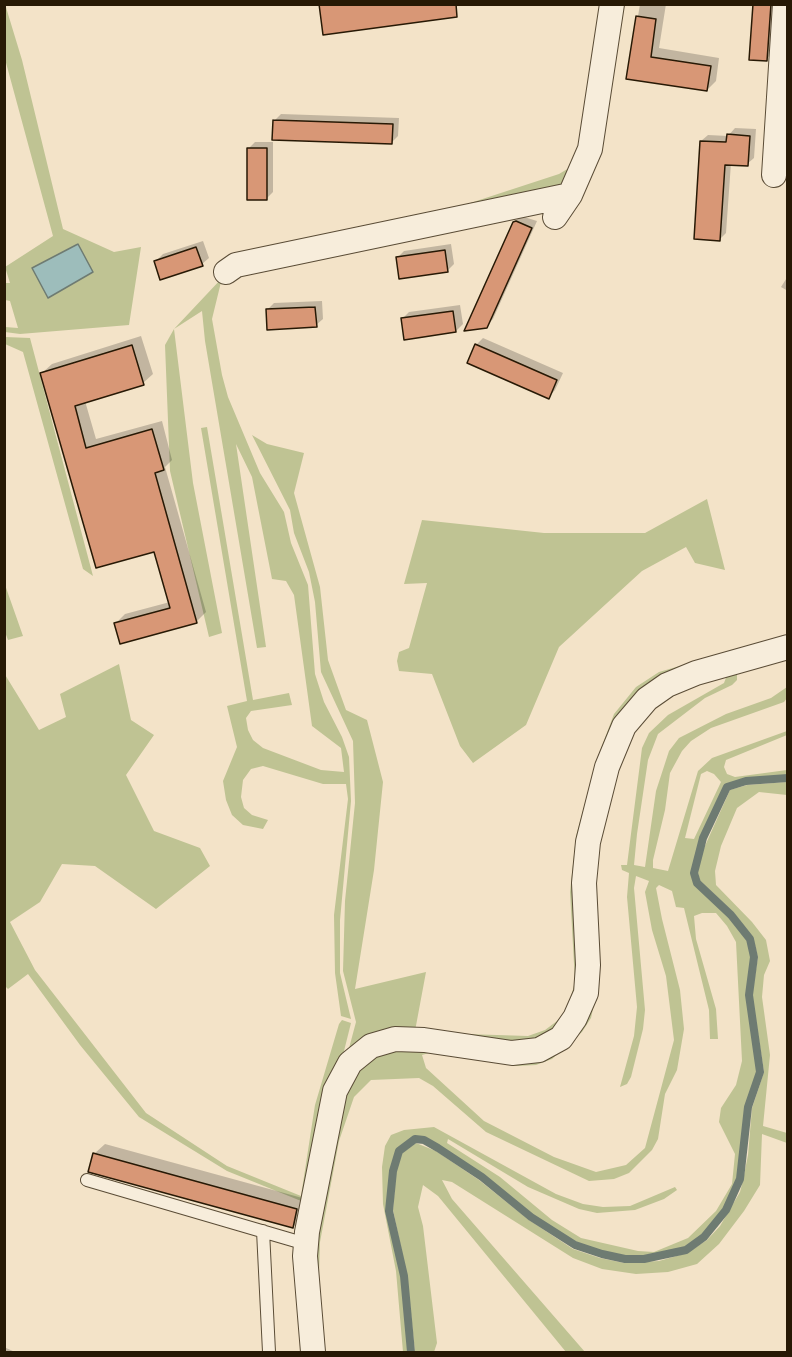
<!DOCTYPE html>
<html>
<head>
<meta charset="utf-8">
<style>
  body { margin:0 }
  #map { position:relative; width:792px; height:1357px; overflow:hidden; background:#f3e3c8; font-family:"Libre Bodoni",serif }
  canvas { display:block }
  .frame { position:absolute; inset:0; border:6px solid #271905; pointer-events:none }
</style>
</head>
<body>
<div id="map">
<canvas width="792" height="1357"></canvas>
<div class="frame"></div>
</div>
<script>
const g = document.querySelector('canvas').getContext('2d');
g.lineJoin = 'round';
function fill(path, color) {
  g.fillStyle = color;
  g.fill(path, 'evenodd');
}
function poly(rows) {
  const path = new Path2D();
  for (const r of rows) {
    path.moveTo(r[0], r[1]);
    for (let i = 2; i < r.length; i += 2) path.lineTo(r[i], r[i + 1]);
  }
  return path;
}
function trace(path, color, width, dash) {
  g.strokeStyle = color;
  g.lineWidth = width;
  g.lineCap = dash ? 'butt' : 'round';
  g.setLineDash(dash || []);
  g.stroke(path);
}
fill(poly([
  [5,4,22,60,63,229,114,252,141,247,129,325,20,334,5,332,5,327,18,328,10,301,5,300,5,283,10,283,5,267,53,236,5,59],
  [584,159,570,186,458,207,559,174],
  [222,278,212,319,222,375,228,397,260,473,284,512,291,543,308,585,315,674,324,702,342,737,349,757,351,801,340,920,340,973,351,1019,341,1016,335,973,334,915,348,799,346,784,323,784,263,766,251,769,243,780,241,797,244,808,252,815,268,820,263,829,243,825,232,815,226,800,223,781,237,747,227,706,247,701,201,428,207,427,253,700,289,693,292,705,251,711,246,718,248,730,253,740,263,748,321,770,344,772,341,748,312,726,294,595,286,581,272,579,252,477,236,444,266,647,257,648,205,341,202,311,174,329,193,483,222,633,209,637,170,471,165,345,174,329],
  [5,337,30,338,93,576,83,569,23,352,5,344],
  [252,435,267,444,304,453,294,493,320,587,328,660,346,710,367,720,383,782,374,870,355,989,426,972,415,1031,348,1052,356,1022,343,971,345,901,355,803,353,741,321,672,315,602,309,572,294,533,290,510],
  [707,499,725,570,695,563,686,547,642,571,559,647,526,725,473,763,460,746,432,674,399,671,397,661,399,652,409,648,427,583,404,584,422,520,544,533,645,533],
  [4,582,23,636,8,640,5,632],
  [787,635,787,641,668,674,616,723,580,982,563,1026,524,1048,434,1033,528,1036,545,1030,557,1021,568,1007,575,982,570,892,576,836,597,759,614,714,636,687,659,672],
  [787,653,787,658,737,671,737,680,732,685,705,698,658,734,648,760,637,834,634,865,645,867,656,791,669,751,679,738,726,714,771,698,787,687,787,698,784,702,711,728,691,741,682,751,670,773,665,810,653,860,653,868,668,871,698,771,712,758,787,731,787,735,726,760,724,767,727,774,735,777,787,770,787,775,746,779,726,786,701,837,692,873,695,884,730,917,748,940,752,957,747,995,758,1071,746,1107,738,1179,716,1223,703,1236,685,1248,658,1256,625,1257,602,1252,575,1243,532,1215,483,1176,439,1146,425,1138,414,1137,397,1150,388,1194,387,1211,402,1277,406,1316,409,1352,403,1352,396,1271,383,1204,382,1167,385,1146,391,1135,404,1130,434,1127,556,1194,583,1204,603,1207,630,1206,675,1187,677,1190,664,1199,635,1210,597,1213,579,1209,528,1187,448,1139,447,1143,500,1177,552,1220,581,1238,638,1251,654,1252,688,1238,716,1211,732,1184,735,1154,719,1122,721,1108,736,1085,742,1061,736,942,727,926,716,913,702,913,694,916,696,939,716,1009,718,1039,710,1039,709,1010,684,908,676,907,672,891,659,885,656,888,662,919,680,990,684,1029,677,1070,665,1094,658,1139,652,1150,629,1173,614,1179,589,1181,486,1132,433,1086,419,1078,371,1080,354,1097,339,1141,320,1242,319,1275,325,1352,319,1352,310,1256,313,1232,340,1093,354,1067,374,1051,396,1044,423,1045,512,1059,541,1055,565,1042,580,1021,591,994,594,965,590,883,594,843,613,769,628,729,650,703,669,690,698,678],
  [727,675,724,683,668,715,649,733,642,748,627,865,621,865,622,870,629,873,627,897,637,1007,634,1036,620,1087,627,1084,631,1077,643,1029,645,1010,634,888,636,876,649,881,645,892,652,930,666,976,674,1040,645,1148,626,1165,596,1172,554,1157,484,1121,426,1068,422,1055,429,1053,517,1066,536,1065,552,1059,582,1032,591,1018,598,986,598,947,592,881,594,852,604,808,624,748,646,716,671,694],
  [707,771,714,774,721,782,694,839,685,838,701,774],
  [119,664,131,720,154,735,126,775,154,831,200,848,210,866,156,909,95,866,62,864,40,902,10,922,35,970,146,1113,227,1166,301,1196,315,1105,339,1024,342,1020,351,1023,306,1203,227,1171,139,1117,80,1045,28,974,8,989,5,986,4,673,39,730,66,717,60,694],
  [787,782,787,795,759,792,737,808,721,846,715,871,716,885,752,922,766,940,770,961,764,975,762,997,770,1055,763,1126,787,1133,787,1143,762,1134,760,1185,744,1211,719,1244,697,1264,668,1272,636,1274,602,1269,573,1258,452,1182,442,1180,452,1199,585,1352,566,1352,438,1196,423,1185,418,1207,423,1226,437,1343,434,1352,415,1352,407,1276,393,1210,396,1172,402,1153,416,1143,436,1151,479,1180,529,1220,573,1249,600,1258,624,1263,659,1261,687,1253,707,1240,720,1226,740,1192,743,1180,748,1155,752,1108,764,1072,752,995,758,957,753,938,734,913,700,881,698,873,700,857,730,790,747,785]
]), '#bfc393');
const water = poly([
  [78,244,93,272,48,298,32,268,78,244]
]);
fill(water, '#9dbdbb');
trace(water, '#6e7b72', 1.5);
fill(poly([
  [640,4,666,4,659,48,719,58,716,81,707,90,628,78],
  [755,4,780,4,777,49,766,59],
  [281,114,399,118,398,136,392,142,274,121],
  [735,128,756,129,754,158,747,164,731,163,726,233,719,240,701,141,708,135,728,136],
  [255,142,273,142,273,192,266,199,248,149],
  [521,216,537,221,493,319,486,326,514,222],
  [203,241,209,258,202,264,156,261,163,254],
  [451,244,454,264,447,271,397,258,404,251],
  [788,276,788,291,781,287],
  [322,301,323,319,316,325,267,310,274,303],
  [460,305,463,324,456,331,403,318,409,312],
  [141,336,153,374,143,383,85,401,96,439,162,421,172,460,165,467,206,612,196,622,116,623,125,614,170,602,155,550,97,566,42,373,52,364],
  [483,338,563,373,555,390,549,397,476,345],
  [105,1144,306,1199,303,1217,293,1227,94,1154],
  [4,1347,15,1352,4,1352]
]), '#0003');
trace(poly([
  [411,1352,404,1276,389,1211,393,1171,399,1151,415,1139,424,1140,438,1148,482,1177,531,1217,575,1245,602,1254,625,1259,644,1259,686,1250,704,1237,726,1210,740,1179,748,1107,760,1072,749,995,754,957,750,939,731,915,697,883,694,873,703,838,727,787,746,781,788,778]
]), '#6e7b72', 8);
const building = poly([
  [319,4,456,4,457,17,323,35,319,4],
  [753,4,771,4,767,61,749,60,753,4],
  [636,16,656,19,651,57,711,66,707,91,626,79,636,16],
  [273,120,393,124,392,144,272,140,273,120],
  [727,134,750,136,748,166,725,165,720,241,694,239,700,141,726,142,727,134],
  [247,148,267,148,267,200,247,200,247,148],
  [516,221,532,228,487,328,464,331,513,222,516,221],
  [196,247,203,266,160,280,154,261,196,247],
  [445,250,448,272,399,279,396,257,445,250],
  [315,307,317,327,267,330,266,309,315,307],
  [453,311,456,332,404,340,401,318,453,311],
  [475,344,557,380,549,399,467,363,475,344],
  [132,345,144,385,75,406,86,448,152,429,164,470,155,473,197,623,120,644,114,623,170,608,154,552,96,568,40,373,132,345],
  [93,1153,297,1209,293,1228,88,1172,93,1153]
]);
fill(building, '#d89776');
trace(building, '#271905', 1.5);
const lane = poly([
  [87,1180,306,1244],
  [263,1231,269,1352]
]);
const street = poly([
  [774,175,785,4],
  [555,217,570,195,590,149,612,4],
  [226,272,236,265,570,195],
  [313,1352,305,1256,307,1232,335,1091,350,1063,371,1046,395,1039,424,1040,512,1053,539,1050,561,1038,575,1018,586,993,588,965,584,883,588,842,607,767,624,726,647,699,667,685,696,673,788,647]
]);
trace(lane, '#5a4c36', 14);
trace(street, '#5a4c36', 26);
trace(lane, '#f7eddb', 12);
trace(street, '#f7eddb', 24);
</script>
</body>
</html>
